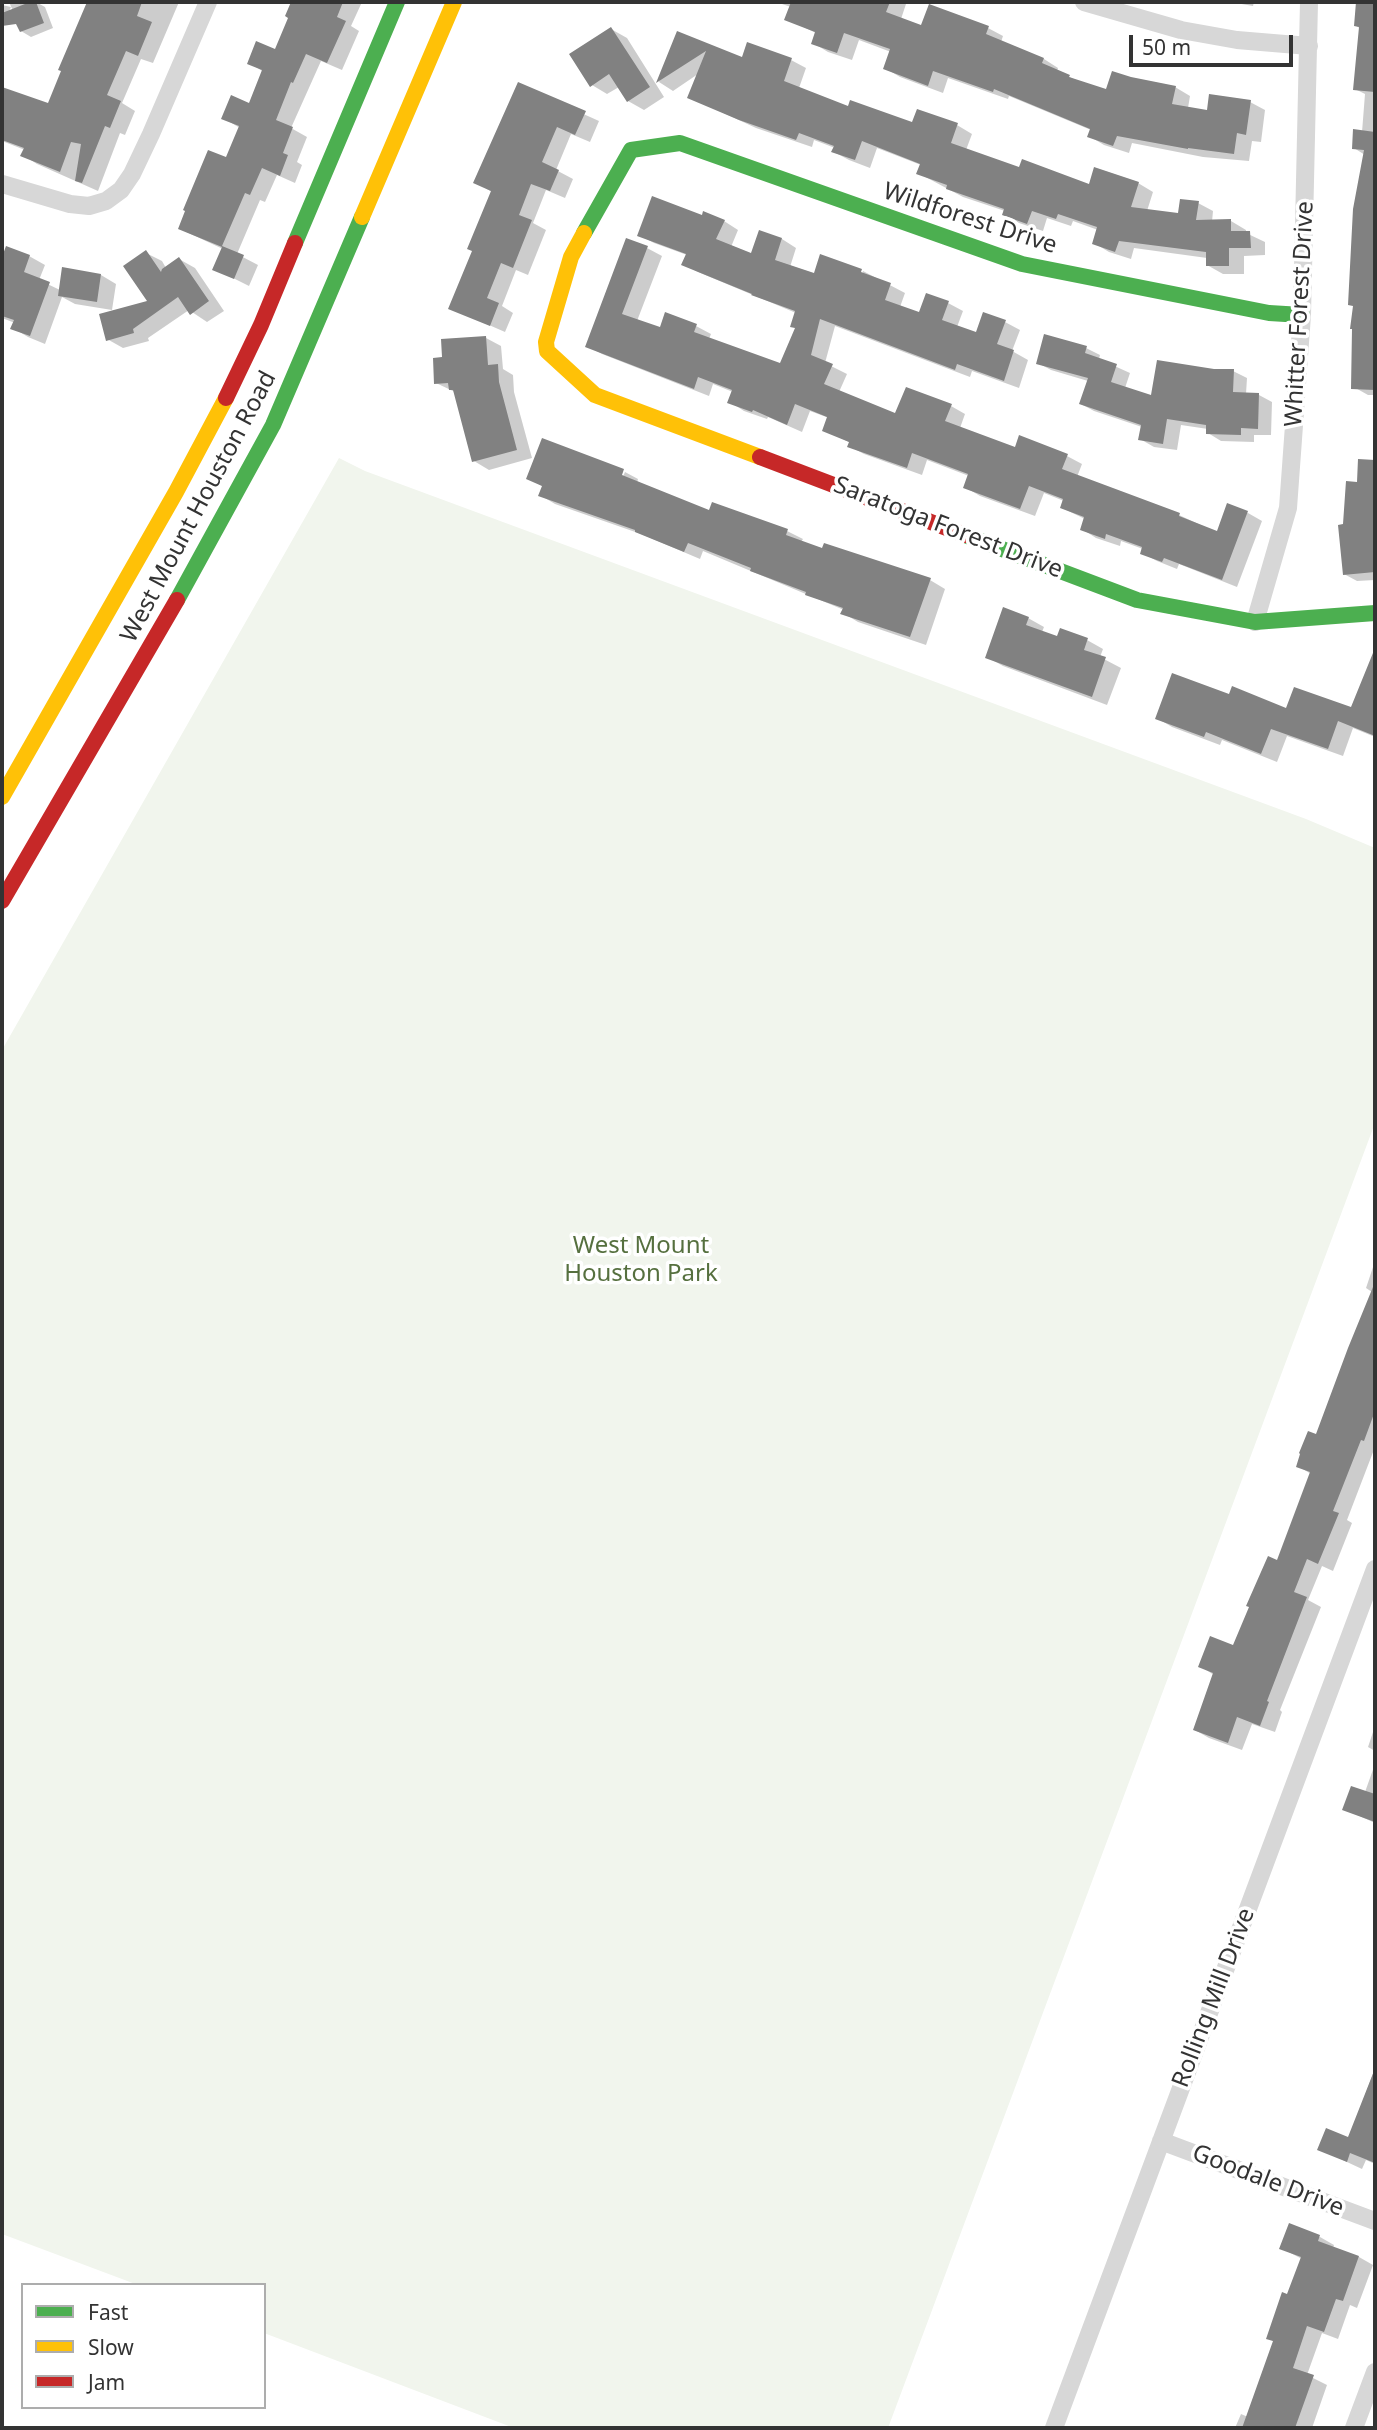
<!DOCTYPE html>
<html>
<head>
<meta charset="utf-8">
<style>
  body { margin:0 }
  #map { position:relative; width:1377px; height:2430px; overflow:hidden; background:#fff; font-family:"Noto Sans",sans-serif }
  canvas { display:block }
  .frame { position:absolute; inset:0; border:4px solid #333; pointer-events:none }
  .legend { position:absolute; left:21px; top:2283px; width:245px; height:126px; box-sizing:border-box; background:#fff; border:2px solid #adadad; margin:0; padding:9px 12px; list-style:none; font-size:21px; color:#333 }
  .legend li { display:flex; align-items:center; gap:14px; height:35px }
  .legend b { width:35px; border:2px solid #adadad }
  .scale { position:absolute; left:1129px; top:35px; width:164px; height:32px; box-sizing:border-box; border:4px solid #333; border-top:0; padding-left:9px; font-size:21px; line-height:24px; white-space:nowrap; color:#333; -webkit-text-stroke:5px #fff; paint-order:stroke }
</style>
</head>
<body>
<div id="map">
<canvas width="1377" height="2430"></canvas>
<div class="frame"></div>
<ul class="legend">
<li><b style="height:9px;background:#4caf50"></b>Fast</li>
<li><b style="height:9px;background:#ffc107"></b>Slow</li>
<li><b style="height:9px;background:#c62828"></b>Jam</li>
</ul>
<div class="scale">50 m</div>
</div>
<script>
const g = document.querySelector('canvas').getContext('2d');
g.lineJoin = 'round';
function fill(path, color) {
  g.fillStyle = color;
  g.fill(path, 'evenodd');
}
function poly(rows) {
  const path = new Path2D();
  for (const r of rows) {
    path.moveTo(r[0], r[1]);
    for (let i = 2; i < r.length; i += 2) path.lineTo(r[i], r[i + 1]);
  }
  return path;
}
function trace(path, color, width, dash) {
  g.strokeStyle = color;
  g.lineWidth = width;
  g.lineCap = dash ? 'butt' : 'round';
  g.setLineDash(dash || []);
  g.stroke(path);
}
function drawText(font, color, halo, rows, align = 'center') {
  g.font = font + ' "Noto Sans",sans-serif';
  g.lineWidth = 7;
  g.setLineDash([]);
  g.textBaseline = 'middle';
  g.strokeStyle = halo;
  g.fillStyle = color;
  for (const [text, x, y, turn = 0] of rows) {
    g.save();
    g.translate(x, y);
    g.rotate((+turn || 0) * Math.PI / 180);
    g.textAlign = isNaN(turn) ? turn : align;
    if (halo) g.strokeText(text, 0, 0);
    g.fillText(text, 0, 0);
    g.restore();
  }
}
fill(poly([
  [339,458,365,471,1306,819,1375,848,1375,1123,888,2428,514,2428,264,2333,264,2285,138,2285,2,2234,2,1050]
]), '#f1f5ed');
fill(poly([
  [36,2,45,7,53,28,31,37,21,31,10,4],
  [89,2,179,2,153,63,141,59,122,103,135,111,125,135,120,133,98,191,37,164,23,155,25,150,2,141,2,89,49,106,63,71,60,69],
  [293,2,362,2,351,26,359,31,342,70,321,61,291,128,307,137,297,162,302,165,295,183,277,175,265,202,260,200,237,254,258,265,249,286,215,269,223,249,180,229,227,160,240,128,223,118,250,105,264,72,249,63,276,51,290,17,287,15],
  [776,2,902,2,906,4,901,19,922,27,988,28,1003,36,1001,42,1044,59,1058,68,1057,71,1078,81,1107,91,1131,79,1175,87,1190,96,1188,108,1208,112,1250,102,1265,110,1261,142,1252,141,1249,161,1203,157,1132,143,1129,153,1104,145,1089,136,1091,130,1009,96,1008,99,948,78,943,93,900,77,885,68,891,52,859,40,852,60,828,52,813,43,816,33,787,19,791,7],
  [1230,2,1254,2,1253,6],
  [1357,2,1375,2,1375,395,1368,395,1352,386,1365,155,1354,148,1362,132,1365,94,1355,89,1361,29,1355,25],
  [2,5,11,7,2,28],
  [611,29,627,38,664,97,644,110,628,101,619,87,607,94,592,85],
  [678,33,743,59,791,60,806,68,799,88,849,108,913,124,957,125,972,134,966,150,1020,170,1090,186,1138,183,1153,192,1147,211,1179,215,1198,203,1213,211,1212,222,1231,221,1246,230,1246,233,1265,242,1265,255,1244,256,1244,274,1223,274,1207,265,1207,258,1134,248,1131,259,1109,252,1094,243,1098,230,1073,221,1071,226,1047,218,1043,231,1019,223,1004,214,1005,211,963,197,918,173,921,165,877,148,870,168,849,160,834,152,835,148,814,140,812,147,756,128,689,97,698,74,673,91,659,82],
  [519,85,599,121,590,142,571,134,556,170,573,179,565,198,546,190,533,223,546,230,528,275,516,270,502,306,513,313,505,332,450,308,474,251,492,192,475,182],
  [703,217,724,221,738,230,731,247,752,256,760,232,782,239,796,248,790,267,815,275,860,281,863,271,905,293,900,307,920,314,948,303,963,311,957,327,977,334,1005,322,1020,330,1012,351,1028,360,1019,388,972,371,970,377,835,326,825,363,847,374,839,392,896,416,951,406,965,414,960,428,1016,449,1067,456,1082,464,1077,477,1179,515,1218,533,1228,505,1248,513,1262,521,1237,587,1179,564,1177,569,1157,561,1142,553,1143,549,1121,541,1120,546,1096,538,1082,529,1085,519,1062,508,1064,501,1044,493,1035,516,980,496,965,487,969,476,927,460,922,475,864,454,849,446,851,443,824,430,829,418,810,411,802,432,768,417,767,419,744,411,730,402,733,392,713,384,709,396,602,354,587,346,647,248,662,256,637,321,661,330,696,326,711,334,709,339,781,365,796,329,796,313,698,272,683,264,687,255,654,243,639,235],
  [2,253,29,256,45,265,39,280,60,290,64,269,101,275,116,284,112,310,75,304,62,297,45,344,28,337,13,328,15,323,2,318],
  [146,253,162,261,166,268,179,259,195,268,224,311,207,322,189,310,148,338,149,341,123,348,107,339,150,302],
  [486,338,501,346,503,369,513,375,514,392,532,458,489,470,474,461,455,392,436,383,444,359],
  [1086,348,1100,355,1099,359,1130,373,1125,388,1152,398,1214,370,1233,371,1247,378,1246,394,1259,395,1272,402,1271,435,1254,435,1254,442,1221,441,1208,433,1208,429,1181,425,1177,450,1154,447,1140,439,1142,427,1094,411,1081,404,1088,381,1051,370,1038,363],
  [1360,461,1375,462,1375,580,1357,581,1344,574,1345,526,1358,484],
  [625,472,638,479,637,483,710,512,713,504,787,531,803,539,801,542,930,580,945,589,926,645,858,622,843,613,844,610,703,551,700,559,641,534,555,504,540,495,544,487,528,478,620,483],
  [1028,618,1044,627,1042,632,1058,638,1061,630,1087,640,1103,649,1100,657,1121,668,1107,705,1003,666,987,657],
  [1364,678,1375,683,1375,737,1353,728,1343,756,1287,736,1277,762,1222,740,1220,745,1172,727,1157,718,1230,696,1287,711,1352,709],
  [1375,1261,1375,1447,1347,1520,1352,1523,1333,1571,1322,1566,1308,1600,1321,1607,1280,1710,1282,1712,1275,1732,1252,1724,1242,1750,1209,1738,1195,1730,1214,1675,1200,1666,1234,1648,1278,1562,1311,1474,1298,1466,1317,1436,1372,1292,1366,1288],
  [1375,1726,1375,1751,1368,1747],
  [1375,1764,1375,1823,1344,1809,1365,1792],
  [1375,2068,1375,2164,1366,2160,1362,2169,1319,2149,1349,2139],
  [1290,2226,1320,2237,1334,2245,1333,2248,1359,2257,1373,2265,1357,2308,1350,2305,1338,2339,1322,2333,1307,2375,1327,2385,1312,2428,1235,2428,1241,2414,1248,2417,1275,2342,1268,2338,1288,2296,1302,2259,1281,2248]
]), '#0003');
fill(poly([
  [30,2,36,2,44,23,20,32,16,24,2,26,2,13],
  [87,2,142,2,137,16,152,22,138,56,126,51,107,95,121,101,110,128,105,126,82,183,75,181,81,144,71,142,60,172,20,156,24,148,2,140,2,87,48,103,61,71,58,70],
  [291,2,343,2,337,17,346,21,327,63,306,54,293,83,291,82,276,120,293,127,283,153,288,155,280,176,262,168,250,195,245,193,222,246,244,255,234,279,212,270,222,247,178,229,185,211,183,210,208,150,226,157,239,126,221,119,231,95,249,103,262,70,247,64,256,41,275,49,288,18,285,16],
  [791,2,890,2,886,12,921,25,929,4,989,26,986,34,1044,58,1042,63,1070,75,1069,77,1106,89,1112,71,1131,77,1176,86,1172,104,1207,110,1209,94,1251,100,1246,135,1237,133,1234,154,1188,148,1188,149,1117,136,1113,146,1087,137,1090,129,994,89,993,92,933,71,928,86,883,69,890,49,844,33,837,53,811,44,815,32,784,20],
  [1356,2,1375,2,1375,92,1353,90,1359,27,1354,26],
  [611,27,650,87,627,102,609,74,590,87,569,54],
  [677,31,742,57,747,42,792,58,784,81,848,106,850,100,912,122,917,109,958,123,951,143,1019,167,1022,159,1089,184,1094,167,1139,182,1131,207,1178,213,1180,199,1199,201,1196,220,1231,219,1231,231,1250,231,1251,248,1229,248,1229,266,1206,266,1206,252,1119,241,1115,252,1092,244,1097,227,1058,214,1056,219,1032,211,1027,224,1002,215,1004,209,946,189,947,185,916,174,920,164,862,141,855,160,831,152,834,146,799,133,796,140,739,120,687,98,706,51,656,83],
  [518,82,586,111,575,135,557,127,542,162,559,170,550,191,531,184,519,215,532,220,513,268,501,263,487,298,499,303,490,326,448,309,472,251,467,249,491,191,473,183],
  [1353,129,1375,132,1375,390,1351,389,1352,329,1350,329,1353,306,1348,305,1353,209,1364,150,1352,149],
  [652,196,702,215,703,211,725,220,716,239,751,253,759,230,782,238,775,260,814,273,820,254,862,269,861,272,891,283,885,300,919,312,926,293,949,301,942,320,976,332,983,312,1006,320,997,344,1014,350,1004,381,957,364,955,370,820,319,811,355,833,364,824,384,895,413,906,387,952,404,945,421,1015,447,1019,435,1068,454,1062,469,1180,513,1179,516,1217,531,1227,503,1248,511,1222,580,1164,558,1162,562,1140,554,1142,547,1106,534,1105,539,1080,530,1084,517,1060,508,1063,499,1029,486,1020,509,963,488,968,474,912,453,907,468,847,447,849,442,822,431,827,417,795,404,787,425,753,410,752,412,727,403,732,390,698,377,694,389,585,347,626,238,648,246,622,314,660,327,665,312,697,324,694,332,780,363,795,328,790,327,795,311,751,295,752,294,681,265,686,254,637,236],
  [6,246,30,255,24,272,50,282,30,336,10,329,14,320,2,316,2,257],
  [146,250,161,272,162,269,179,257,209,301,190,315,178,297,133,329,134,333,106,341,99,314,147,301,123,266],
  [62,267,101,274,97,302,58,296],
  [1044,334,1087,346,1085,353,1117,364,1111,382,1151,395,1157,360,1214,369,1234,369,1233,392,1259,393,1258,429,1241,428,1241,435,1206,434,1206,425,1167,419,1163,444,1138,440,1141,425,1079,404,1088,378,1036,364],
  [486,336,488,365,498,364,499,382,517,450,472,462,453,390,449,390,448,383,434,384,433,358,442,357,441,339],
  [542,438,624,469,622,475,709,510,712,502,788,529,786,535,822,548,824,543,931,578,910,637,840,614,843,608,805,595,806,592,750,571,751,568,688,543,684,552,635,532,635,530,538,496,542,486,526,479],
  [1358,459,1375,460,1375,572,1343,575,1338,525,1343,524,1346,481,1357,482],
  [1003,607,1029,617,1026,625,1057,636,1060,628,1088,638,1084,650,1106,657,1092,697,985,658],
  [1375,648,1375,736,1338,721,1328,749,1271,729,1261,754,1206,732,1204,737,1155,719,1172,673,1229,694,1232,686,1286,708,1294,687,1351,707],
  [1375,1282,1375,1411,1364,1441,1361,1440,1333,1511,1339,1513,1318,1564,1307,1559,1294,1592,1307,1597,1267,1701,1269,1702,1260,1726,1237,1717,1228,1743,1193,1730,1213,1673,1198,1667,1210,1636,1233,1645,1249,1607,1246,1606,1268,1556,1277,1560,1310,1472,1296,1467,1300,1454,1299,1453,1308,1431,1316,1434,1348,1348],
  [1351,1786,1375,1794,1375,1822,1342,1810],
  [1374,2071,1375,2163,1350,2153,1347,2162,1317,2150,1326,2128,1348,2137],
  [1289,2223,1320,2235,1318,2241,1359,2256,1343,2301,1336,2299,1324,2332,1307,2326,1293,2368,1314,2375,1295,2428,1242,2428,1273,2341,1266,2339,1282,2292,1287,2294,1301,2257,1279,2249]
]), '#818181');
trace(poly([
  [1084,2,1181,30,1237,40,1309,46],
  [2,184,70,204,89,206,106,201,121,190,132,174,151,134,208,2],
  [1255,622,1288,508,1302,315,1309,2],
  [1161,2141,1375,2221],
  [1054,2428,1375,1569],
  [1354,2428,1375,2372]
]), '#d7d7d7', 18);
trace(poly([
  [584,233,631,150,680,143,1022,264,1269,313,1302,315],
  [295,243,397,2],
  [965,535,1137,600,1255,622,1375,613],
  [177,600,273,425,362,217]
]), '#4caf50', 16);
trace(poly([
  [362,217,454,2],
  [584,233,571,257,546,342,547,351,595,395,760,457],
  [2,797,176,492,226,398]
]), '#ffc107', 16);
trace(poly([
  [226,398,261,325,295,243],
  [760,457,965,535],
  [2,901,177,600]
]), '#c62828', 16);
drawText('24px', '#333', '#fff', [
  ["Wildforest Drive",970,219,18],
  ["Whitter Forest Drive",1300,314,-87],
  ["West Mount Houston Road",199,507,-62],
  ["Saratoga Forest Drive",948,528,21],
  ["Rolling Mill Drive",1214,1998,-69],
  ["Goodale Drive",1268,2181,21]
]);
drawText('24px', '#56703f', '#fff', [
  ["West Mount",641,1246],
  ["Houston Park",641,1274]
]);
</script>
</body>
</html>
